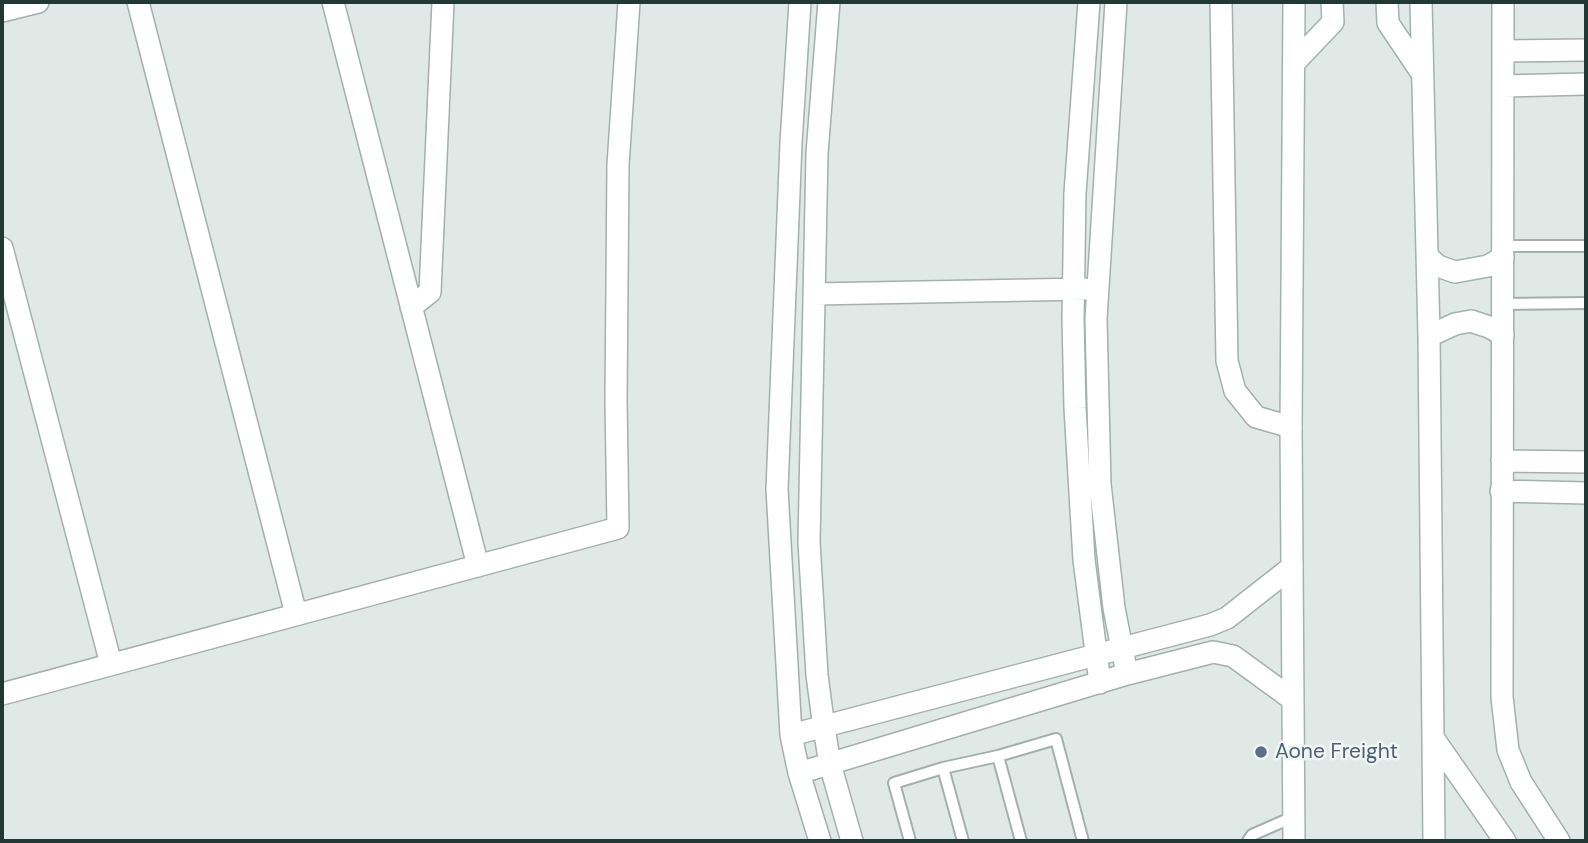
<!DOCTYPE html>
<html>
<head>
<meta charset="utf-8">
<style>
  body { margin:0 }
  #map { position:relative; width:1588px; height:843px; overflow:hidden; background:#e0e9e5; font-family:"DM Sans",sans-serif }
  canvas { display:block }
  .frame { position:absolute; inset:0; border:4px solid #223833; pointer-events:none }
</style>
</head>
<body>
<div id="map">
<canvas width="1588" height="843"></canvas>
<div class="frame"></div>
</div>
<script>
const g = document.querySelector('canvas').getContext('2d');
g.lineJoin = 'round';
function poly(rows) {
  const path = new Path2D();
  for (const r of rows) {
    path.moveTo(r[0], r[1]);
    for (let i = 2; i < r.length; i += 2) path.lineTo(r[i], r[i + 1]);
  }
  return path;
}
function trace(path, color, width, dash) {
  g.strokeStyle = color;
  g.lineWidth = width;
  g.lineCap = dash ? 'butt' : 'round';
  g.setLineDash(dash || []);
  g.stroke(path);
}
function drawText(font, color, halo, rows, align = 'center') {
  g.font = font + ' "DM Sans",sans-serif';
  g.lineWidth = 5;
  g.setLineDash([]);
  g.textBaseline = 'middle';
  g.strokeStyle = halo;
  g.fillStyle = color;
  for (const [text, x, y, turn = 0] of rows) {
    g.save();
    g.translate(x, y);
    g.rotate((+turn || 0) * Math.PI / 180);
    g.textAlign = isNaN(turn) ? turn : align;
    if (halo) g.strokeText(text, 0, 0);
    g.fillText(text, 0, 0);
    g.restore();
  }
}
const lane = poly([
  [1503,246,1586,246],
  [1502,304,1586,303],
  [910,841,894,783,943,768],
  [963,841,943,768,998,756],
  [1021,841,998,756,1056,739,1083,841],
  [1248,841,1252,835,1293,817]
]);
const street = poly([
  [138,2,296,614],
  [333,2,478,566],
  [800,2,791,143,777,489,791,735,799,773,820,841],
  [829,2,817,153,809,542,817,675,824,728,830,764,852,841],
  [1089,2,1075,193,1073,319,1075,408,1084,560,1100,683],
  [1116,2,1096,319,1100,484,1114,608,1127,674],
  [1221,2,1227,361,1235,391,1256,417,1291,427],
  [1503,2,1502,697,1508,750,1521,782,1559,841],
  [2,11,38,2],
  [1504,51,1586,50],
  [1504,86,1586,84],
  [2,248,111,664],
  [814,294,1085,289],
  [411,307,430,292,443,2],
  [1502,461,1586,462],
  [1501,491,1586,493],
  [2,694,618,528,616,400,618,165,629,2],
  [791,735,1210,625,1227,618,1292,567],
  [1434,739,1505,841],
  [799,773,1127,674,1213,652,1233,656,1292,699]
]);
const secondary = poly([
  [1387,2,1388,23,1421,72],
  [1421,2,1429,336,1434,841],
  [1295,62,1333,22,1332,2],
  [1427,256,1438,266,1455,272,1488,266,1503,257],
  [1429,336,1455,324,1471,321,1489,327,1503,335],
  [1294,841,1291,427,1294,2]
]);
trace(lane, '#a3b0ac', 14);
trace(street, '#a3b0ac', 24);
trace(secondary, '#a0b4ad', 24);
trace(lane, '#fff', 10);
trace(street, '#fff', 21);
trace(secondary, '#fff', 21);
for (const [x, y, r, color] of [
  [1261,752,7,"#5c6f8a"]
]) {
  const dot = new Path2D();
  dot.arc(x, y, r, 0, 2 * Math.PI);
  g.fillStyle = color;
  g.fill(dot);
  trace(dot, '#f0f6f3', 2.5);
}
drawText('21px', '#4e5e75', '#f0f6f3', [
  ["Aone Freight",1275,752]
], 'left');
</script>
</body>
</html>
